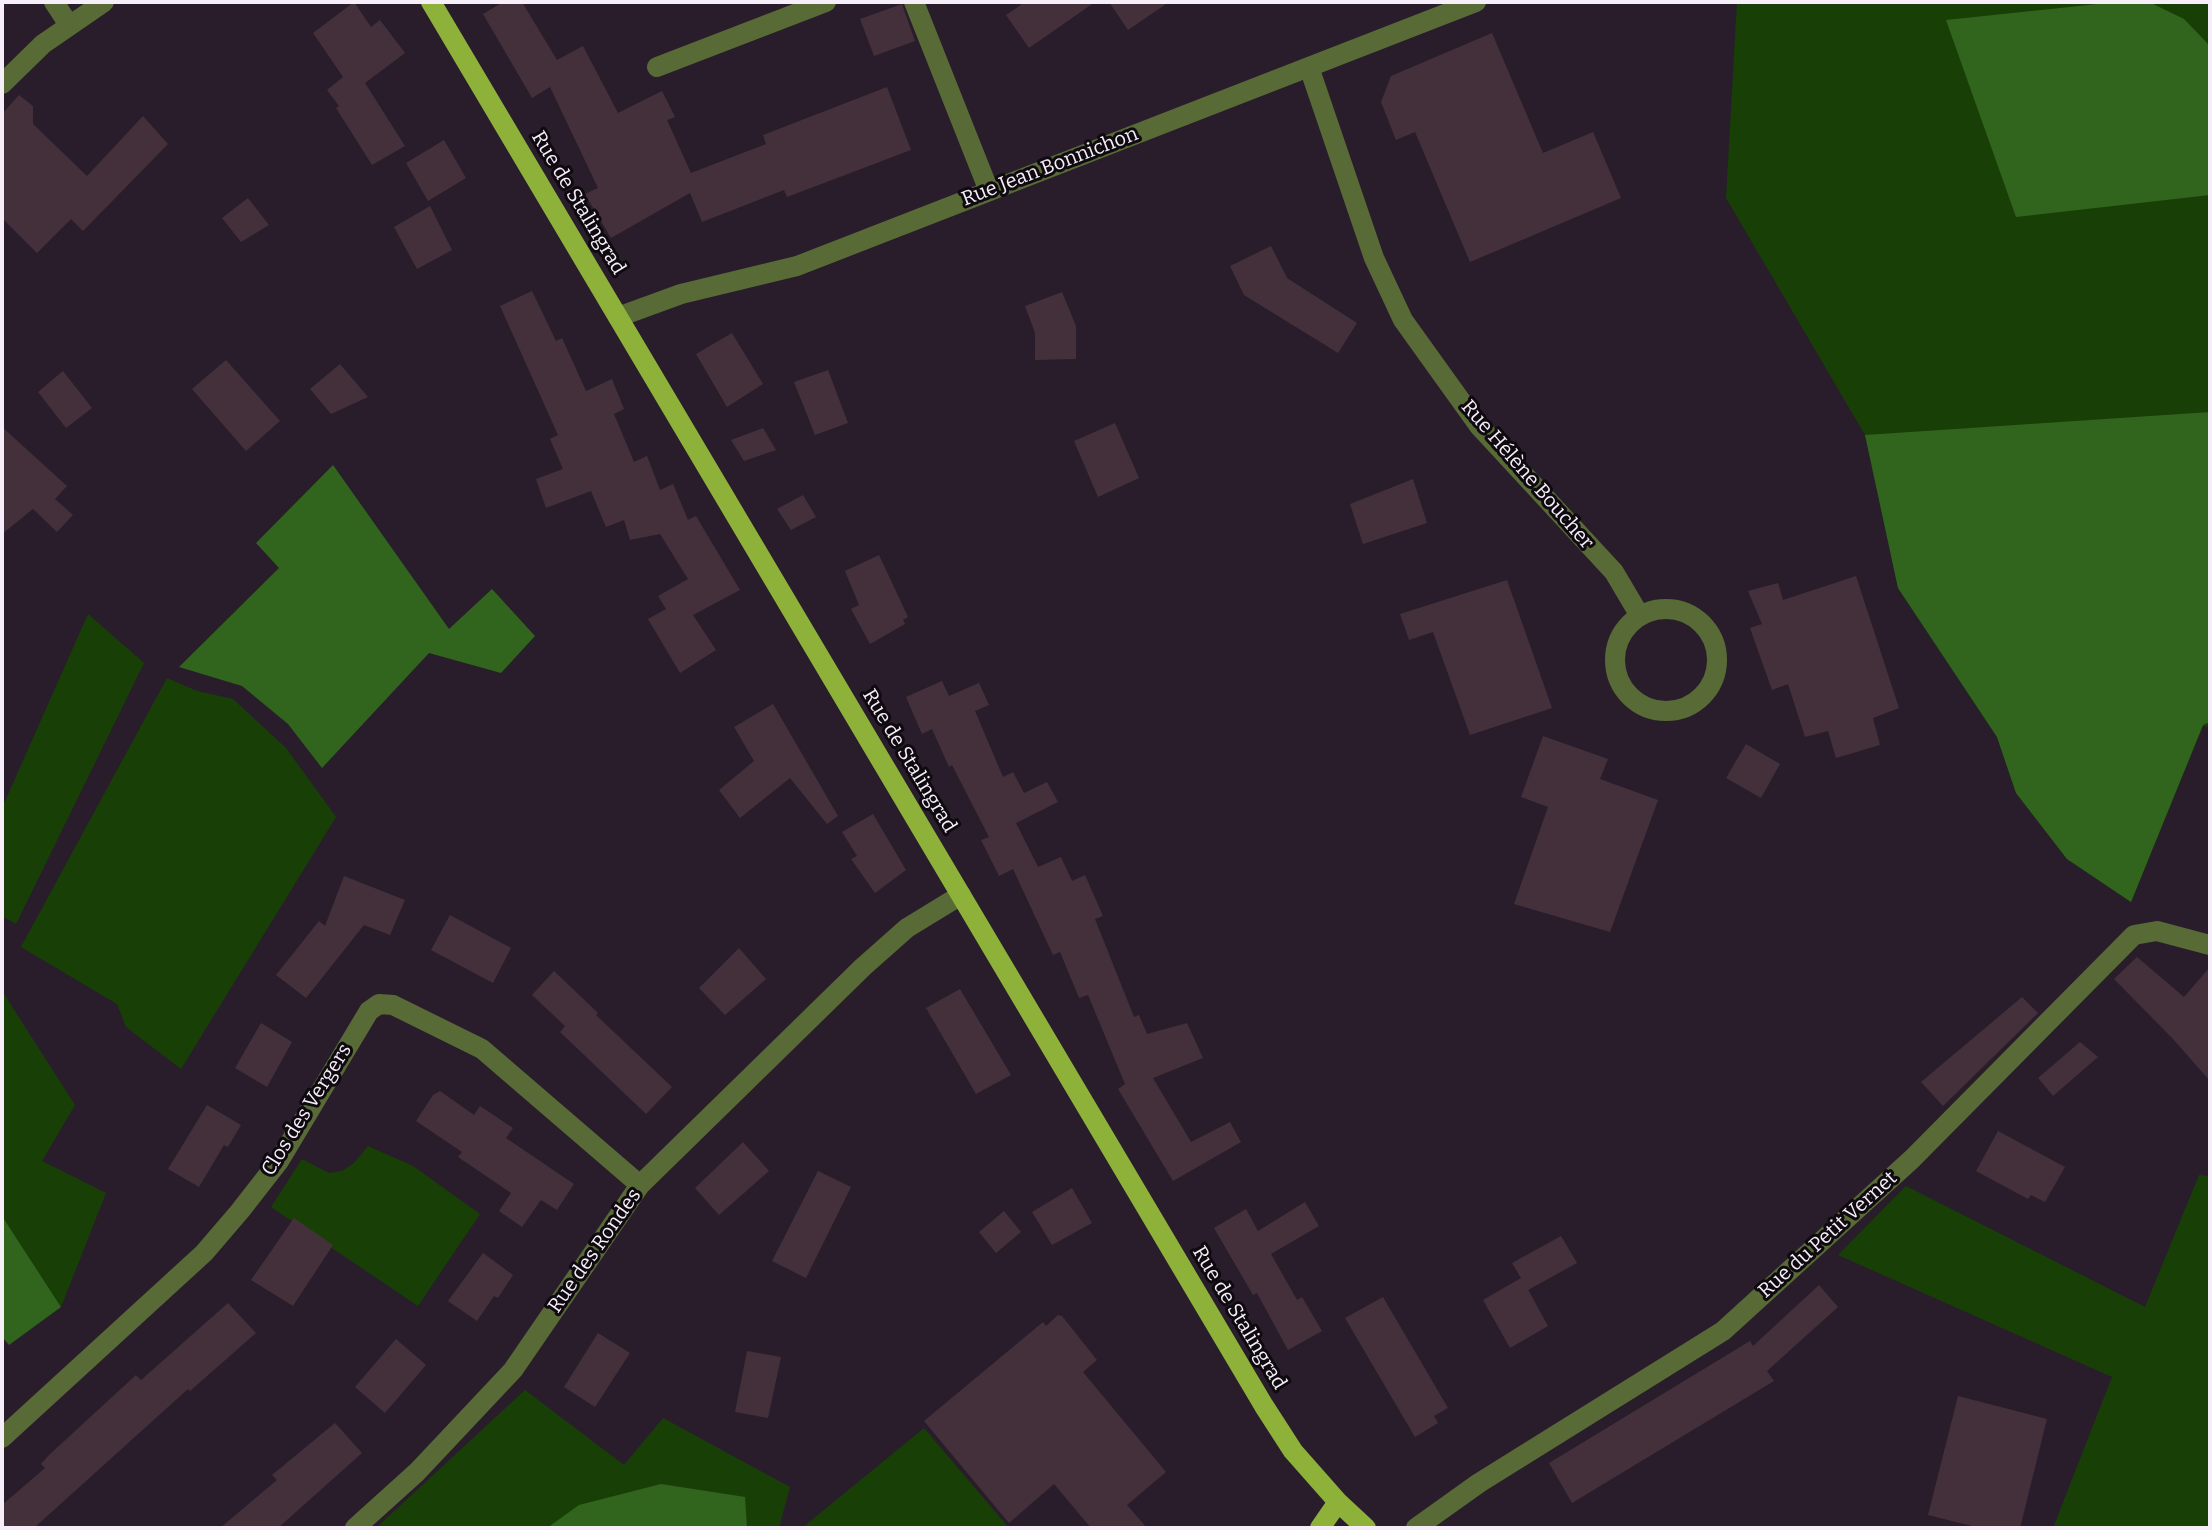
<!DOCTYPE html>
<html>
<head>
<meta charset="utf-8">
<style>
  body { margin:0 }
  #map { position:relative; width:2212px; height:1530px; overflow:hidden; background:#291d2c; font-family:Bitter,serif }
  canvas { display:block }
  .frame { position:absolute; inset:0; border:4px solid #f6eef8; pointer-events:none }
</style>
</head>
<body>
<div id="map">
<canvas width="2212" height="1530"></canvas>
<div class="frame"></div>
</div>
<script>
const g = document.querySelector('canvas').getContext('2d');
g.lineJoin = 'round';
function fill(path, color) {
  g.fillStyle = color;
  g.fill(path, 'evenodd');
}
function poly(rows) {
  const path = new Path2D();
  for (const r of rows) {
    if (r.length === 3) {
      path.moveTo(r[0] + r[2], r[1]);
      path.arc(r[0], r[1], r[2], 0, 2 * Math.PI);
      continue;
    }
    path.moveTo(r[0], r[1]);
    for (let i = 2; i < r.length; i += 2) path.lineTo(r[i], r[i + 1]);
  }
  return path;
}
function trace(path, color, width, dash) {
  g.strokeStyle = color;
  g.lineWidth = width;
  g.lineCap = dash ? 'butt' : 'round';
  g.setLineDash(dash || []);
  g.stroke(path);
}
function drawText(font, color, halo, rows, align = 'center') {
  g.font = font + ' Bitter,serif';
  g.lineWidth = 6;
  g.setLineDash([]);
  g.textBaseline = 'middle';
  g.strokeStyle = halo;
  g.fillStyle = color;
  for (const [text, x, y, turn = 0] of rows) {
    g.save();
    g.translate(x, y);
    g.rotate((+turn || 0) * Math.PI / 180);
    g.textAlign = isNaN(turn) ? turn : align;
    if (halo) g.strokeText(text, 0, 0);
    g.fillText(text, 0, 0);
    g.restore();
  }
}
fill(poly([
  [1737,2,2210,2,2210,727,2203,726,2131,902,2067,859,2016,793,1997,737,1898,588,1865,435,1726,198],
  [88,614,144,663,16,924,2,916,2,808],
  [167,678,197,691,233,699,286,748,336,817,181,1069,126,1027,117,1004,21,947],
  [2,991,75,1105,42,1161,106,1193,61,1307,2,1216],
  [368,1146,413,1166,480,1214,418,1306,271,1207,302,1159,329,1173,342,1171,354,1163],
  [2199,1175,2210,1176,2210,1528,2053,1528,2112,1377,1838,1255,1906,1186,2145,1307],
  [525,1390,624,1465,663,1418,790,1487,779,1528,376,1528],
  [924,1428,1009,1528,802,1528]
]), '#184006');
fill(poly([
  [2117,2,2149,2,2184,19,2210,46,2210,195,2016,217,1946,20],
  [2210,412,2210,722,2203,725,2131,902,2067,859,2016,793,1997,737,1898,588,1865,435],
  [333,465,449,629,492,589,535,636,501,673,429,653,322,768,288,724,242,686,179,667,279,568,256,543],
  [2,1216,61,1307,9,1345,2,1337],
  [661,1484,745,1497,747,1528,547,1528,579,1505]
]), '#31651d');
fill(poly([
  [354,2,371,27,380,20,405,53,365,83,405,146,372,165,336,108,339,106,327,90,343,77,313,33],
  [503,2,522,2,557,60,583,46,618,113,662,91,675,117,667,120,691,173,766,144,763,135,887,87,911,150,787,197,784,190,702,222,690,193,611,238,585,194,598,188,550,87,532,98,483,14],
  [1025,2,1095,2,1029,48,1006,15],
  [1109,2,1169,2,1128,30],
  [902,4,915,41,874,56,860,19],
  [1492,33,1543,153,1593,132,1621,198,1470,262,1415,132,1396,140,1381,102,1391,76],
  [19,95,33,106,33,124,87,176,143,116,168,144,83,231,71,219,37,253,2,218,2,114],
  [444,140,466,178,428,201,406,163],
  [248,198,269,225,241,242,222,218],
  [430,206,452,250,417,269,394,227],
  [1271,246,1287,278,1357,323,1338,353,1244,295,1230,266],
  [532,291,556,341,562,338,586,391,612,379,624,409,614,414,634,462,647,456,660,490,673,484,688,520,696,516,740,590,693,615,716,650,680,673,648,619,666,609,658,596,688,579,660,534,630,540,624,520,606,527,591,491,546,508,536,479,563,469,550,439,558,435,500,306],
  [1062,292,1076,326,1076,359,1035,360,1035,333,1025,306],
  [732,333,763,384,727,407,696,354],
  [226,360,280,421,246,451,192,389],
  [340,364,368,397,331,414,310,389],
  [828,370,848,423,815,435,794,382],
  [63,371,92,408,66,428,38,392],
  [1115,423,1139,478,1098,497,1074,441],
  [2,427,67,486,55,499,73,515,57,532,33,509,2,534],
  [763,428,776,450,744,461,731,440],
  [1413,479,1427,523,1363,544,1350,504],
  [803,495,816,517,791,530,777,509],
  [879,555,908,617,903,620,905,624,870,644,851,609,859,605,845,571],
  [1856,576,1899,708,1873,718,1880,745,1836,758,1828,731,1805,737,1788,684,1772,690,1750,628,1762,624,1748,591,1778,583,1783,600],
  [1507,580,1552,708,1470,735,1433,632,1409,640,1400,614],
  [942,681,949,696,979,683,989,705,975,711,1003,777,1013,772,1024,793,1047,782,1058,802,1016,823,1038,867,1061,857,1072,881,1085,875,1103,916,1095,919,1134,1017,1139,1015,1147,1034,1187,1023,1203,1058,1153,1078,1191,1142,1230,1122,1241,1142,1173,1181,1118,1089,1125,1084,1088,995,1079,998,1060,952,1053,955,1013,869,999,876,981,840,989,837,952,765,949,767,932,729,922,734,906,697],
  [773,704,838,816,827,824,790,778,740,818,719,790,754,761,734,727],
  [1543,736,1608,759,1600,779,1658,800,1610,932,1514,904,1548,807,1521,797],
  [1746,744,1780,764,1761,798,1726,778],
  [873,814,906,870,875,893,851,859,857,856,842,832],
  [344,876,405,900,390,935,364,925,306,998,276,975,319,921,325,926],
  [450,915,511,948,493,983,431,950],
  [739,948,766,979,725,1015,699,988],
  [2137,957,2184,997,2210,967,2210,1081,2173,1039,2114,979],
  [554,971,598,1013,596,1015,672,1087,646,1114,560,1032,565,1026,532,995],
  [960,989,1011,1075,976,1094,926,1008],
  [2022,997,2038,1013,1943,1106,1921,1082],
  [261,1023,292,1042,267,1087,235,1068],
  [2080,1042,2098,1057,2053,1096,2038,1078],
  [440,1091,474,1115,480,1106,513,1128,506,1138,574,1184,557,1210,541,1200,522,1227,499,1211,511,1193,458,1157,462,1152,416,1121,433,1095],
  [207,1105,241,1125,228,1147,224,1145,199,1187,168,1169],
  [1998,1131,2065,1167,2045,1202,2031,1195,2028,1199,1976,1171],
  [743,1142,769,1171,719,1215,695,1188],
  [818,1171,851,1187,806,1278,772,1261],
  [1072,1188,1092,1223,1052,1245,1032,1212],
  [1305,1202,1319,1226,1271,1254,1297,1300,1302,1297,1322,1331,1288,1350,1257,1293,1253,1295,1214,1228,1246,1209,1258,1231],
  [1004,1211,1021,1232,996,1253,979,1232],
  [294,1218,333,1245,293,1306,251,1280],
  [1561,1236,1577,1263,1528,1290,1525,1284,1548,1326,1510,1348,1483,1300,1521,1278,1512,1263],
  [483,1253,513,1275,498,1298,494,1296,477,1321,448,1301],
  [1819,1285,1838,1307,1767,1371,1774,1381,1572,1503,1549,1463,1750,1341,1753,1346],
  [1383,1297,1448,1408,1434,1416,1438,1423,1415,1437,1345,1318],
  [228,1303,256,1333,190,1391,188,1389,34,1528,2,1528,2,1505,45,1468,41,1464,49,1455,136,1375,141,1380],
  [1058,1315,1062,1316,1097,1360,1083,1372,1166,1472,1127,1505,1147,1528,1091,1528,1054,1484,1009,1523,924,1421,1043,1322,1046,1326],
  [598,1333,630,1353,595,1407,564,1387],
  [396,1339,426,1365,385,1413,355,1387],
  [747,1351,781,1357,768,1418,735,1412],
  [1958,1396,2047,1419,2020,1528,1980,1528,1928,1515],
  [335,1423,362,1453,278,1528,220,1528,277,1480,272,1475]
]), '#44303a');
trace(poly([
  [54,2,69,25],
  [914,2,989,191],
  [657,67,826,2],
  [1309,67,1374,258,1403,320,1479,426,1614,572,1640,616],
  [2,84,43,44,104,2],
  [618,317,681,294,797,266,1476,2],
  [1666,660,51],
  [2,1438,204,1253,240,1211,279,1161,369,1011,379,1004,393,1005,482,1049,640,1185],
  [355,1528,417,1472,513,1370,640,1185,863,967,907,928,961,895],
  [1416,1528,1479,1483,1723,1331,1912,1159,2134,935,2157,931,2210,945]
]), '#586a35', 20);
trace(poly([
  [431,2,1264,1406,1293,1451,1338,1502,1366,1528],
  [1320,1528,1338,1502]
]), '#8db139', 20);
drawText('20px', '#f6eef8', '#0f0a10', [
  ["Rue Jean Bonnichon",1050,167,-21],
  ["Rue de Stalingrad",578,203,59],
  ["Rue Hélène Boucher",1527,475,49],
  ["Rue de Stalingrad",909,761,59],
  ["Clos des Vergers",307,1110,-58],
  ["Rue du Petit Vernet",1828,1235,-42],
  ["Rue des Rondes",595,1251,-55],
  ["Rue de Stalingrad",1239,1318,59]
]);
</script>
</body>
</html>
